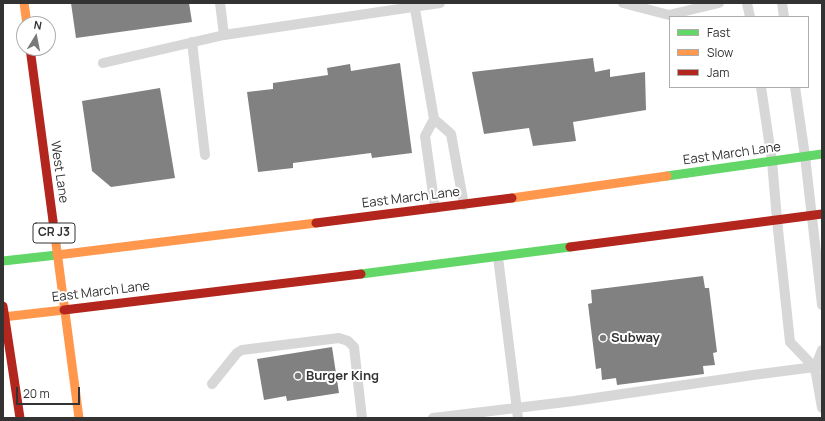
<!DOCTYPE html>
<html>
<head>
<meta charset="utf-8">
<style>
  body { margin:0 }
  #map { position:relative; width:825px; height:421px; overflow:hidden; background:#fff; font-family:Manrope,sans-serif }
  canvas { display:block }
  .frame { position:absolute; inset:0; border:4px solid #333; pointer-events:none }
  .legend { position:absolute; left:669px; top:16px; width:140px; height:72px; box-sizing:border-box; background:#fff; border:1px solid #adadad; margin:0; padding:5px 7px; list-style:none; font-size:12px; color:#333 }
  .legend li { display:flex; align-items:center; gap:8px; height:20px }
  .legend b { width:20px; border:1px solid #adadad }
  .north { position:absolute; left:16px; top:16px; width:40px; height:40px; box-sizing:border-box; background:#fff; border:1px solid #adadad; border-radius:50%; rotate:10deg; font-size:11px; font-weight:700; line-height:16px; text-align:center; color:#333 }
  .north::after { content:''; display:block; margin:auto; width:14px; height:18px; background:#7a7a7a; clip-path:polygon(50% 0,100% 100%,50% 72%,0 100%) }
  .scale { position:absolute; left:16px; top:387px; width:64px; height:18px; box-sizing:border-box; border:2px solid #333; border-top:0; padding-left:5px; font-size:12px; line-height:14px; white-space:nowrap; color:#333; -webkit-text-stroke:3px #fff; paint-order:stroke }
</style>
</head>
<body>
<div id="map">
<canvas width="825" height="421"></canvas>
<div class="frame"></div>
<ul class="legend">
<li><b style="height:5px;background:#63d668"></b>Fast</li>
<li><b style="height:5px;background:#ff974d"></b>Slow</li>
<li><b style="height:5px;background:#b3261e"></b>Jam</li>
</ul>
<div class="north">N</div>
<div class="scale">20 m</div>
</div>
<script>
const g = document.querySelector('canvas').getContext('2d');
g.lineJoin = 'round';
function fill(path, color) {
  g.fillStyle = color;
  g.fill(path, 'evenodd');
}
function poly(rows) {
  const path = new Path2D();
  for (const r of rows) {
    path.moveTo(r[0], r[1]);
    for (let i = 2; i < r.length; i += 2) path.lineTo(r[i], r[i + 1]);
  }
  return path;
}
function trace(path, color, width, dash) {
  g.strokeStyle = color;
  g.lineWidth = width;
  g.lineCap = dash ? 'butt' : 'round';
  g.setLineDash(dash || []);
  g.stroke(path);
}
function drawText(font, color, halo, rows, align = 'center') {
  g.font = font + ' Manrope,sans-serif';
  g.lineWidth = 4;
  g.setLineDash([]);
  g.textBaseline = 'middle';
  g.strokeStyle = halo;
  g.fillStyle = color;
  for (const [text, x, y, turn = 0] of rows) {
    g.save();
    g.translate(x, y);
    g.rotate((+turn || 0) * Math.PI / 180);
    g.textAlign = isNaN(turn) ? turn : align;
    if (halo) g.strokeText(text, 0, 0);
    g.fillText(text, 0, 0);
    g.restore();
  }
}
fill(poly([
  [71,3,189,3,192,22,76,38],
  [593,58,595,72,610,69,610,77,645,72,646,110,573,122,576,141,533,146,529,128,484,134,472,72],
  [400,63,412,153,372,158,371,153,293,163,293,168,258,172,247,92,273,89,273,83,328,75,327,68,350,64,351,71],
  [160,88,175,178,111,187,92,171,82,101],
  [703,276,705,288,709,288,717,352,713,353,715,365,703,366,704,374,617,385,616,378,602,380,601,368,596,369,588,304,592,303,591,290],
  [332,347,339,393,287,401,286,396,264,400,257,359]
]), '#818181');
trace(poly([
  [220,3,224,35,440,3],
  [414,3,434,119,425,136,435,208],
  [623,3,669,15,719,3],
  [747,3,750,17],
  [782,3,784,17],
  [192,42,205,155],
  [103,63,224,35],
  [761,87,772,161,777,220,790,342,815,368],
  [795,87,805,156,822,305],
  [434,119,451,134,464,205],
  [498,257,518,418],
  [822,350,815,368,822,408],
  [212,384,237,353,242,350,339,338,348,341,354,347,362,418],
  [433,418,574,401,753,375,822,366]
]), '#d7d7d7', 10);
trace(poly([
  [667,176,822,154],
  [3,261,57,255],
  [361,274,570,247]
]), '#63d668', 9);
trace(poly([
  [24,3,27,24],
  [512,198,667,176],
  [53,221,79,418],
  [57,255,316,223],
  [3,317,64,310]
]), '#ff974d', 9);
trace(poly([
  [30,48,53,221],
  [316,223,512,198],
  [570,247,822,214],
  [3,306,20,418],
  [64,310,361,274]
]), '#b3261e', 9);
for (const [x, y, r, color] of [
  [603,338,4,"#7a7a7a"],
  [298,376,4,"#7a7a7a"]
]) {
  const dot = new Path2D();
  dot.arc(x, y, r, 0, 2 * Math.PI);
  g.fillStyle = color;
  g.fill(dot);
  trace(dot, '#fff', 1.5);
}
for (const [x, y, w] of [
  [54,233,42]
]) {
  const box = new Path2D();
  box.roundRect(x - w / 2, y - 10, w, 20, 3);
  g.fillStyle = '#fff';
  g.fill(box);
  trace(box, '#333', 1);
}
drawText('bold 12px', '#333', null, [
  ["CR J3",54,233]
]);
drawText('13px', '#333', '#fff', [
  ["East March Lane",732,154,-8],
  ["West Lane",59,172,82],
  ["East March Lane",411,198,-7],
  ["East March Lane",101,292,-7]
]);
drawText('bold 13px', '#333', '#fff', [
  ["Subway",611,338],
  ["Burger King",306,376]
], 'left');
</script>
</body>
</html>
